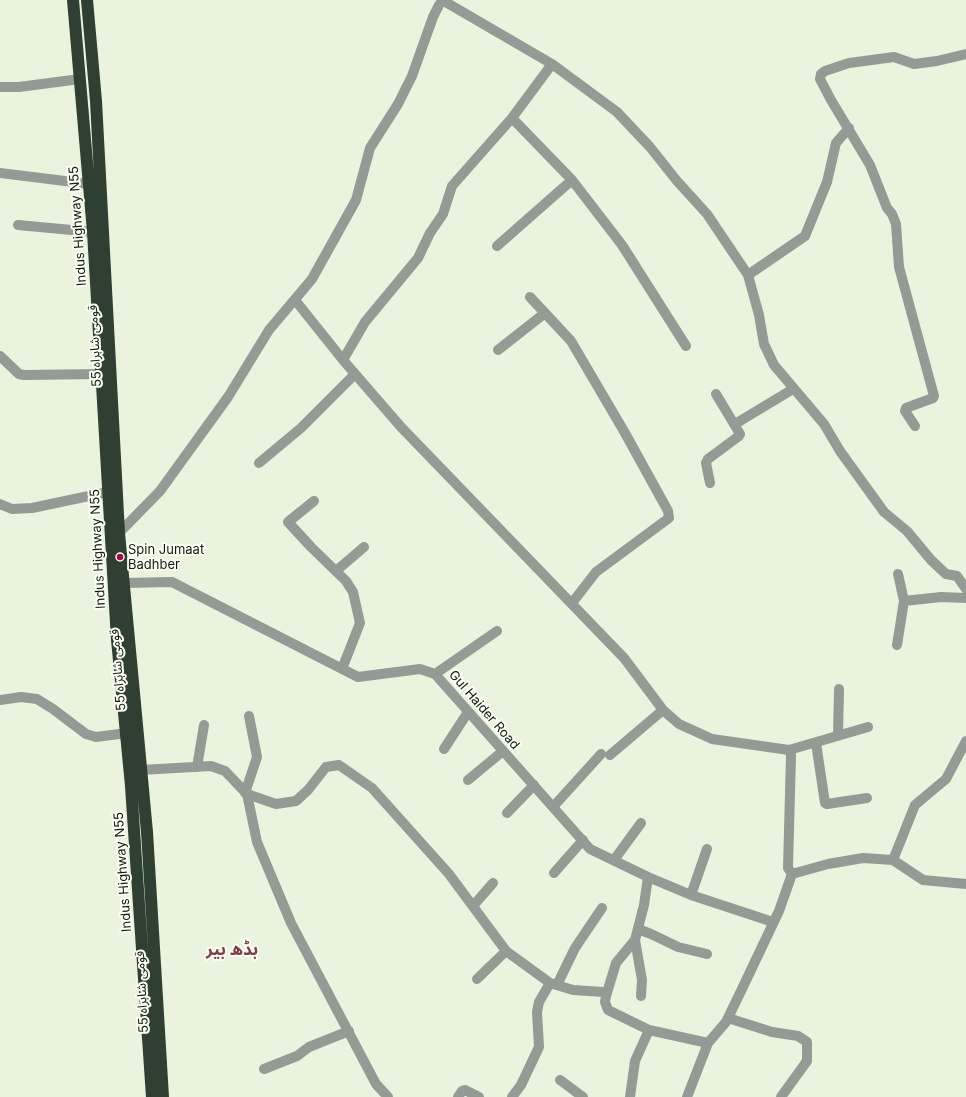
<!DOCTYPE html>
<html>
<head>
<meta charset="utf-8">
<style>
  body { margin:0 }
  canvas { display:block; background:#eaf3dd }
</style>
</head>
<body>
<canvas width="966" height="1097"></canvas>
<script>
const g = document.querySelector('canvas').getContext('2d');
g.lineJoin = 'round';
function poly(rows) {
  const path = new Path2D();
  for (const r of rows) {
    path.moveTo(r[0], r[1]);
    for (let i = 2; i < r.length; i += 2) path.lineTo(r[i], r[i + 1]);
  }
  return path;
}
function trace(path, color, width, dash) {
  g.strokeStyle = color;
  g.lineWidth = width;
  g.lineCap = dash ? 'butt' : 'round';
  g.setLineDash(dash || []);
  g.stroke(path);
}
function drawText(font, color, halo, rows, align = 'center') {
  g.font = font + ' Inter,"Noto Sans Arabic",sans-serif';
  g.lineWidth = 4;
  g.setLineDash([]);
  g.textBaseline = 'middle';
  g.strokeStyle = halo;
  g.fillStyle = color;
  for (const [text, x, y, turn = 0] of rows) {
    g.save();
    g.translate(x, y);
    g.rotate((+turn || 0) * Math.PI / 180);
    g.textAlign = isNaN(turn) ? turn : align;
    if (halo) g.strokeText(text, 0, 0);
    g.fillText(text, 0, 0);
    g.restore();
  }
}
trace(poly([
  [442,0,552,64,617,112,650,147,677,181,707,214,748,275,759,315,764,344,774,365,824,424,840,451,884,512,907,531,931,560,946,574,957,576,966,589],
  [0,87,19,87,80,79],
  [0,173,89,184],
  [572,180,622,245,686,346],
  [18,225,93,232],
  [497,246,572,180,512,118],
  [748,275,805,236,827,182,836,143,849,128],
  [530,297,571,341,625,433,668,511,669,518,596,572,572,603],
  [295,300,343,360,401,427,624,658,663,710,679,724,712,739,789,750,791,755,788,868,792,874],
  [498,350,545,313],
  [0,356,19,374,24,375,102,374],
  [343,360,365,322,418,258,430,233,443,214,452,186,512,118,552,64],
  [735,424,793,389],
  [915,426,905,411,906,408,933,398,934,396,899,267,896,224,892,214,887,208,870,165,831,100,820,79,821,74,825,71,849,63,894,57,914,64,937,61,966,54],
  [259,463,301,428,355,374],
  [710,483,706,463,708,459,739,436,740,434,716,394],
  [314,501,288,522,311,547,346,581,353,592,360,623,342,669],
  [0,504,12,509,32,508,108,492],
  [119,533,160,491,228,397,269,330,312,279,356,200,370,148,398,104,412,76,433,17,439,5,443,0],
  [336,571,364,547],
  [124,583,172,582,358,677,420,669,435,674,590,849,648,877,691,895,773,922],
  [904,601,941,597,966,598],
  [897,645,904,601,898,574],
  [435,674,497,631],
  [0,700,21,697,37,699,53,709,86,734,96,737,127,733],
  [838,736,839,689],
  [816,743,825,803,827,804,867,798],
  [444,749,468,712],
  [789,750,868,727],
  [610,755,663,710],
  [197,767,204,725],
  [141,770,211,766,225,771,247,794,276,804,296,801,308,790,326,767,339,765,372,788,449,874,506,951,550,983,573,990,603,992,606,996,605,1002,608,1010,649,1030,708,1043],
  [468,780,503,751],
  [245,793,257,757,249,716],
  [247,794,257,842,291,923,376,1084,388,1097],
  [553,807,601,754],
  [507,813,534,785],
  [614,860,641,823],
  [893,860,915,805,946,779,966,741],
  [554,873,583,840],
  [691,895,707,849],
  [473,906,493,883],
  [638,929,651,934,678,947,707,954],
  [477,979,506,951],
  [557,985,575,948,602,908],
  [606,996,616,963,635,940],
  [641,996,642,980,635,940,644,905,648,877],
  [728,1018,772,1032,798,1036,807,1042,807,1061,781,1097],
  [264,1069,297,1056,309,1047,349,1031],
  [560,1080,583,1097],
  [458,1097,462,1091,465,1090,479,1097],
  [512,1097,521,1085,539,1047,537,1012,539,1002,550,983],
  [630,1097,635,1061,649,1030],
  [687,1097,708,1043,726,1022,741,991,779,911,792,874,828,864,863,858,893,860,923,880,966,884]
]), '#939b94', 10);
trace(poly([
  [73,0,93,232,117,640,131,786,152,1097],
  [87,0,96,101,119,533,147,832,163,1097]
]), '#2f3f32', 12);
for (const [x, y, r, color] of [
  [120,557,4,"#a30a45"]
]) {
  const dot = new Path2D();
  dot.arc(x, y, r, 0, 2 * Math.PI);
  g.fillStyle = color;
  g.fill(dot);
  trace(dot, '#f9fff2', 1.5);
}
drawText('13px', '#161912', '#f9fff2', [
  ["Indus Highway N55",78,226,-94],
  ["قومی شاہراہ 55",95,346,-93],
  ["Indus Highway N55",98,549,-93],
  ["قومی شاہراہ 55",118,670,-95],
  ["Gul Haider Road",484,710,49],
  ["Indus Highway N55",123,872,-94],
  ["قومی شاہراہ 55",142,992,-93]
]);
drawText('13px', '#161912', '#f9fff2', [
  ["Spin Jumaat",128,550],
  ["Badhber",128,565]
], 'left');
drawText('bold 17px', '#833b4b', '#f9fff2', [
  ["بڈھ بیر",232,950]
]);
</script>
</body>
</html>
